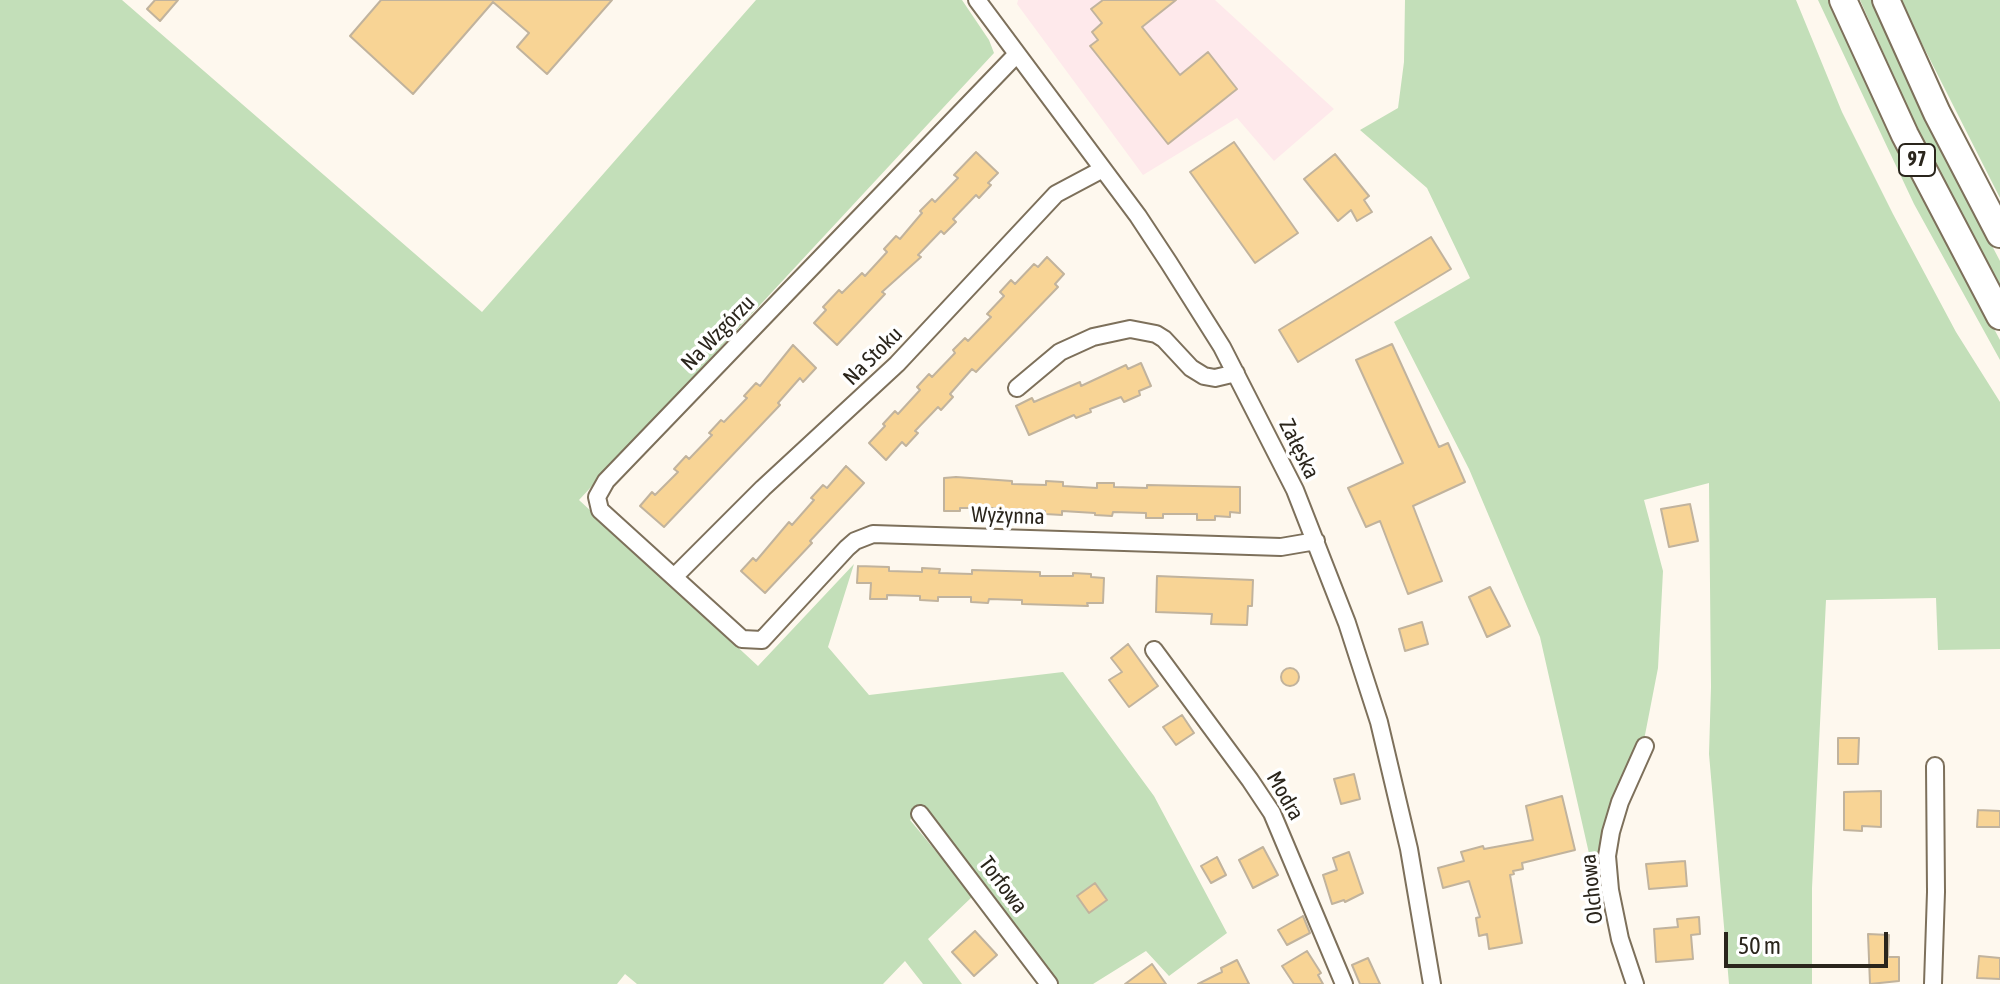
<!DOCTYPE html>
<html>
<head>
<meta charset="utf-8">
<style>
  body { margin:0 }
  #map { position:relative; width:2000px; height:984px; overflow:hidden; background:#fef8ee; font-family:"Asap Condensed",sans-serif }
  canvas { display:block }
  .scale { position:absolute; left:1724px; top:932px; width:164px; height:36px; box-sizing:border-box; border:4px solid #2a251c; border-top:0; padding-left:10px; font-size:24px; line-height:28px; white-space:nowrap; color:#2a251c; -webkit-text-stroke:6px #fff; paint-order:stroke }
</style>
</head>
<body>
<div id="map">
<canvas width="2000" height="984"></canvas>
<div class="scale">50 m</div>
</div>
<script>
const g = document.querySelector('canvas').getContext('2d');
g.lineJoin = 'round';
function fill(path, color) {
  g.fillStyle = color;
  g.fill(path, 'evenodd');
}
function poly(rows) {
  const path = new Path2D();
  for (const r of rows) {
    if (r.length === 3) {
      path.moveTo(r[0] + r[2], r[1]);
      path.arc(r[0], r[1], r[2], 0, 2 * Math.PI);
      continue;
    }
    path.moveTo(r[0], r[1]);
    for (let i = 2; i < r.length; i += 2) path.lineTo(r[i], r[i + 1]);
  }
  return path;
}
function trace(path, color, width, dash) {
  g.strokeStyle = color;
  g.lineWidth = width;
  g.lineCap = dash ? 'butt' : 'round';
  g.setLineDash(dash || []);
  g.stroke(path);
}
function drawText(font, color, halo, rows, align = 'center') {
  g.font = font + ' "Asap Condensed",sans-serif';
  g.lineWidth = 7;
  g.setLineDash([]);
  g.textBaseline = 'middle';
  g.strokeStyle = halo;
  g.fillStyle = color;
  for (const [text, x, y, turn = 0] of rows) {
    g.save();
    g.translate(x, y);
    g.rotate((+turn || 0) * Math.PI / 180);
    g.textAlign = isNaN(turn) ? turn : align;
    if (halo) g.strokeText(text, 0, 0);
    g.fillText(text, 0, 0);
    g.restore();
  }
}
fill(poly([
  [1018,0,1215,0,1334,109,1274,161,1237,118,1143,175,1017,4]
]), '#fee9eb');
fill(poly([
  [0,0,122,0,482,312,756,0,962,0,989,40,994,53,579,500,758,666,854,564,828,647,869,695,1063,672,1154,796,1227,933,1169,976,1146,951,1093,984,1057,984,923,806,910,820,973,896,928,939,962,984,923,984,905,961,883,984,637,984,625,974,617,984,0,984],
  [1405,0,1796,0,1842,112,1893,214,1956,332,2000,402,2000,649,1938,650,1936,598,1826,600,1812,888,1812,984,1729,984,1709,754,1711,687,1709,483,1644,500,1663,571,1658,668,1644,740,1609,822,1595,880,1540,637,1469,469,1394,322,1470,278,1427,188,1360,130,1398,108,1404,62],
  [1818,0,1829,0,1907,166,2000,340,2000,360,1914,204],
  [1860,0,1872,0,1929,126,2000,261,2000,287,1920,135],
  [1901,0,2000,0,2000,198,1909,18]
]), '#c3dfb9');
const building = poly([
  [155,0,178,0,160,21,147,9,155,0],
  [381,0,612,0,547,74,517,47,529,33,493,2,413,94,350,36,381,0],
  [1103,0,1176,0,1142,27,1180,75,1208,52,1237,89,1168,144,1090,46,1098,40,1092,32,1102,23,1091,9,1103,0],
  [1234,142,1298,233,1255,263,1190,172,1234,142],
  [976,152,998,173,988,183,991,185,979,198,976,195,953,219,956,222,944,234,941,231,918,255,921,257,882,292,885,294,837,345,814,323,826,310,823,307,839,290,842,293,862,273,865,276,887,252,884,249,896,236,900,239,922,213,920,211,932,199,935,202,958,178,954,175,976,152],
  [1335,154,1369,196,1364,200,1372,212,1357,221,1351,210,1338,221,1304,179,1335,154],
  [1431,237,1451,269,1298,362,1279,330,1431,237],
  [1047,257,1064,274,1055,284,1058,287,976,372,972,369,950,394,953,397,941,410,938,407,915,431,918,433,906,446,902,442,886,460,869,443,885,426,883,424,895,411,898,414,920,390,917,387,929,374,932,377,955,353,953,350,965,338,968,341,991,317,987,314,1004,296,1000,292,1011,280,1015,284,1034,264,1038,267,1047,257],
  [1392,344,1439,447,1448,443,1465,482,1413,506,1442,581,1408,594,1380,521,1366,527,1348,488,1403,463,1356,360,1392,344],
  [793,345,816,368,803,382,800,378,778,403,780,405,664,527,640,506,652,492,655,495,678,472,674,469,686,456,689,459,712,435,709,433,721,420,724,422,747,398,744,396,756,383,760,386,793,345],
  [1141,363,1151,386,1139,391,1140,395,1124,402,1121,397,1090,409,1091,412,1076,418,1074,415,1029,435,1016,406,1032,398,1034,402,1080,382,1081,386,1126,365,1128,369,1141,363],
  [846,466,864,483,810,541,812,543,765,593,741,571,753,558,756,561,789,522,792,525,814,500,811,498,823,485,827,488,846,466],
  [956,477,1012,481,1012,484,1046,485,1046,481,1063,482,1063,486,1097,488,1097,483,1114,483,1114,487,1147,488,1147,485,1240,487,1240,513,1230,512,1230,517,1215,516,1215,520,1197,520,1197,514,1163,514,1163,518,1146,518,1146,513,1113,512,1112,516,1095,515,1095,513,1062,511,1062,515,1045,514,1045,511,1012,509,1012,513,995,512,995,508,960,508,960,511,944,511,944,478,956,477],
  [1690,504,1698,541,1669,547,1661,509,1690,504],
  [858,566,889,567,889,571,922,572,922,568,940,569,939,573,972,574,972,570,1040,572,1040,576,1073,576,1073,573,1091,574,1091,577,1104,578,1103,603,1087,603,1088,606,1022,604,1022,600,989,599,988,603,971,602,971,597,938,597,938,601,920,600,920,596,887,595,887,599,870,599,871,583,857,583,858,566],
  [1157,576,1253,580,1252,606,1248,606,1247,625,1211,624,1212,614,1156,612,1157,576],
  [1490,587,1510,626,1487,637,1469,597,1490,587],
  [1422,622,1428,644,1405,651,1399,629,1422,622],
  [1128,644,1158,686,1129,707,1109,680,1122,672,1111,658,1128,644],
  [1290,677,9],
  [1182,715,1194,733,1176,745,1163,727,1182,715],
  [1838,738,1859,738,1858,764,1838,764,1838,738],
  [1354,774,1360,799,1341,804,1334,779,1354,774],
  [1881,791,1881,827,1862,826,1862,831,1844,830,1844,792,1881,791],
  [1562,796,1575,850,1522,863,1523,869,1513,871,1514,874,1510,875,1522,943,1489,949,1487,934,1479,936,1476,918,1480,917,1469,881,1443,888,1438,868,1464,861,1461,852,1483,846,1484,849,1533,840,1526,806,1562,796],
  [1978,810,2000,811,2000,827,1977,827,1978,810],
  [1263,847,1278,875,1253,888,1239,860,1263,847],
  [1349,852,1363,893,1345,902,1344,900,1332,904,1323,875,1337,870,1333,858,1349,852],
  [1217,857,1226,875,1211,883,1201,866,1217,857],
  [1685,861,1687,886,1649,889,1646,864,1685,861],
  [1095,883,1107,900,1089,913,1077,896,1095,883],
  [1303,916,1310,933,1287,945,1278,930,1303,916],
  [1699,917,1700,934,1691,935,1693,959,1656,962,1654,929,1678,927,1677,919,1699,917],
  [975,931,997,955,974,976,952,952,975,931],
  [1868,934,1889,935,1888,957,1899,957,1899,981,1870,984,1868,934],
  [1307,951,1321,973,1318,975,1323,984,1294,984,1282,966,1307,951],
  [1979,956,2000,958,2000,979,1977,978,1979,956],
  [1368,958,1380,984,1360,984,1352,965,1368,958],
  [1237,960,1249,984,1198,984,1222,972,1221,968,1237,960],
  [1152,964,1166,984,1125,984,1152,964]
]);
fill(building, '#f8d495');
trace(building, '#c1b39d', 2);
const minor = poly([
  [977,0,1138,216,1169,263,1222,347,1295,490,1347,623,1379,722,1409,849,1432,984],
  [1016,55,606,481,597,497,600,510,742,639,762,640,847,548,855,541,873,534,1281,547,1316,541],
  [1017,388,1060,352,1093,337,1130,329,1156,334,1164,339,1191,368,1204,376,1215,378,1236,373],
  [674,577,763,488,897,364,1056,194,1103,169],
  [1154,650,1250,780,1272,813,1344,984],
  [920,814,1049,984],
  [1635,984,1620,939,1610,890,1607,856,1611,832,1620,802,1645,746],
  [1933,984,1936,892,1935,766]
]);
const primary = poly([
  [1843,0,1905,135,2000,316],
  [1886,0,1937,113,2000,234]
]);
trace(minor, '#7d705b', 20);
trace(primary, '#7d705b', 30);
trace(minor, '#fff', 16);
trace(primary, '#fff', 26);
for (const [x, y, w] of [
  [1917,160,36]
]) {
  const box = new Path2D();
  box.roundRect(x - w / 2, y - 16, w, 32, 6);
  g.fillStyle = '#fff';
  g.fill(box);
  trace(box, '#2a251c', 2);
}
drawText('bold 20px', '#2a251c', null, [
  ["97",1917,160]
]);
drawText('22px', '#2a251c', '#fff', [
  ["Na Wzgórzu",718,333,-46],
  ["Na Stoku",873,356,-45],
  ["Załęska",1299,449,64],
  ["Wyżynna",1008,516,2],
  ["Modra",1285,796,60],
  ["Torfowa",1003,885,53],
  ["Olchowa",1592,889,-96]
]);
</script>
</body>
</html>
